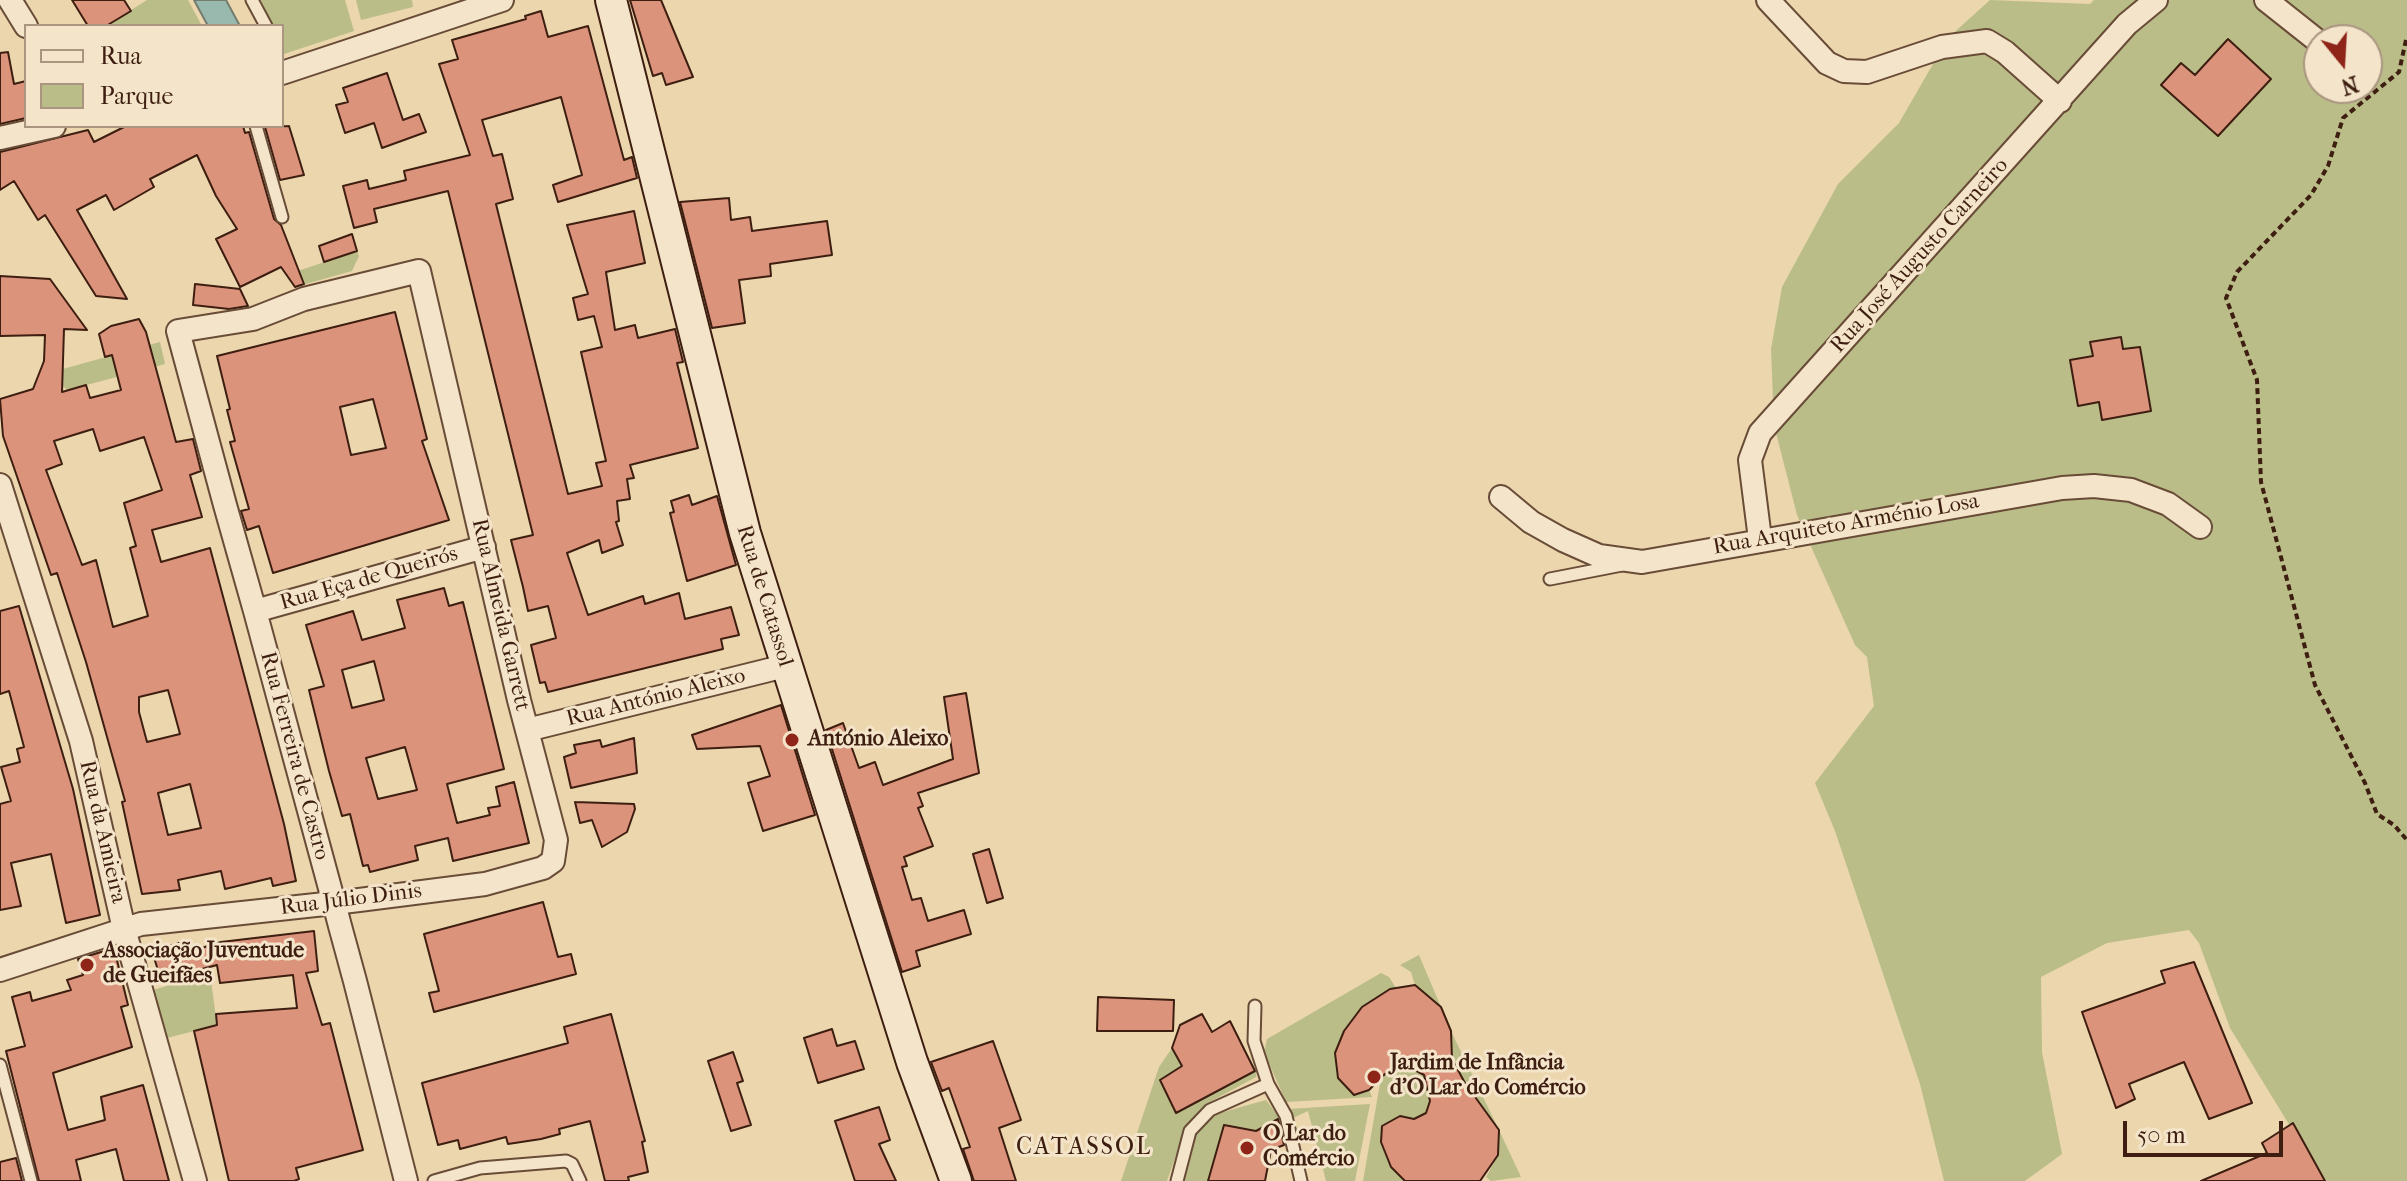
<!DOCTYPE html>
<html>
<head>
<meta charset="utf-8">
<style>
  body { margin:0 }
  #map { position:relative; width:2407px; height:1181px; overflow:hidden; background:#ecd6ad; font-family:"IM FELL French Canon",serif }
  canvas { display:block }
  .legend { position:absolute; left:24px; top:24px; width:260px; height:104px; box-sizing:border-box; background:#f3e4ca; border:2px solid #aa9580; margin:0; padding:10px 14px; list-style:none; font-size:24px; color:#3d1e10 }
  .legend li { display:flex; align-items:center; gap:16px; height:40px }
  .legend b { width:40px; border:2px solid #aa9580 }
  .north { position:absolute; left:2303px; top:24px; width:80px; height:80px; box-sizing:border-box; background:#f3e4ca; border:2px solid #aa9580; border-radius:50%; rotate:162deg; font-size:22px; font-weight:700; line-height:32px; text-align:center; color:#3d1e10 }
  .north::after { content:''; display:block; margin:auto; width:28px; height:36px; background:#8f2418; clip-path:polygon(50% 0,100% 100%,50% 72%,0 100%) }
  .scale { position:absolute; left:2123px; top:1121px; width:160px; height:36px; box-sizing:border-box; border:4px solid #3d1e10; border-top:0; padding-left:10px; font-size:24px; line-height:28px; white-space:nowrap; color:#3d1e10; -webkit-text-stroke:6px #f3e4ca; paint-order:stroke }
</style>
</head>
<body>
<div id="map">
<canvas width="2407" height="1181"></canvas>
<ul class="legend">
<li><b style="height:10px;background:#f3e4ca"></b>Rua</li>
<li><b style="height:22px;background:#babd88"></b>Parque</li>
</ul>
<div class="north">N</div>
<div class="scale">50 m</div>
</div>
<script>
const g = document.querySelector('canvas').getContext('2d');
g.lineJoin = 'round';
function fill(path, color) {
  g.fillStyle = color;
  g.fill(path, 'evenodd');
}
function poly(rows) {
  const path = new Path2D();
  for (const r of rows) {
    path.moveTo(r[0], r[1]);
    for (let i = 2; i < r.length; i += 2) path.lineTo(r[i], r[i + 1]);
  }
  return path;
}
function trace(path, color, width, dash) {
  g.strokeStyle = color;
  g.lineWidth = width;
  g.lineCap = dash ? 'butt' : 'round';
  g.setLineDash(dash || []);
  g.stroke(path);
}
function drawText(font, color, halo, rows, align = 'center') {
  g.font = font + ' "IM FELL French Canon",serif';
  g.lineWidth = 6;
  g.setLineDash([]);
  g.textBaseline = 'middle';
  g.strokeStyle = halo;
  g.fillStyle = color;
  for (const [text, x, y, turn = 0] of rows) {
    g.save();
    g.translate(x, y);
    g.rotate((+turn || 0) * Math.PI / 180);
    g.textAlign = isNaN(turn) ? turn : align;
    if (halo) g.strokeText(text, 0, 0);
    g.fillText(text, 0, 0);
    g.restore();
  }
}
fill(poly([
  [147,0,188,0,202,26,106,26],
  [261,0,345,0,354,31,284,54,282,26,272,26],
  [356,0,412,0,413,7,361,20],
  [1990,0,2090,4,2094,0,2407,0,2407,1181,2317,1181,2293,1131,2230,1028,2199,943,2189,930,2107,943,2041,977,2042,1052,2062,1154,2025,1181,1944,1181,1920,1084,1835,831,1815,783,1874,706,1867,657,1855,645,1797,515,1774,425,1771,349,1782,287,1838,184,1899,123,1948,38],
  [2319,40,2367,40,2367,88,2319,88],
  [357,251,359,256,352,271,295,287,286,275],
  [160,342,165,364,68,390,62,386,63,369],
  [1419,955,1441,1007,1415,985,1411,972,1400,965],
  [210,973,217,1025,167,1038,153,990],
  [1381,973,1389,977,1396,988,1362,1007,1344,1031,1335,1053,1338,1078,1354,1095,1369,1090,1372,1097,1286,1102,1264,1052,1267,1039],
  [1451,1031,1499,1130,1521,1177,1491,1181,1486,1177,1498,1155,1499,1130,1465,1083,1452,1059],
  [1172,1048,1182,1066,1161,1080,1177,1112,1257,1070,1256,1077,1206,1104,1187,1124,1167,1181,1121,1181,1159,1067],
  [1404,1064,1424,1075,1430,1101,1426,1113,1414,1119,1400,1116,1405,1181,1363,1181,1381,1078],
  [1266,1100,1280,1118,1256,1131,1224,1126,1208,1181,1184,1181,1195,1134,1209,1116],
  [1370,1104,1355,1181,1326,1181,1308,1111,1291,1119,1288,1109]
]), '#babd88');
const water = poly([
  [194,0,226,0,240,26,208,26,194,0]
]);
fill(water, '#99b9ae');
trace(water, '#747b6f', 2);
const building = poly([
  [72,0,124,0,131,11,106,26,88,26,72,0],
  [630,0,661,0,693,77,666,85,662,73,653,76,630,0],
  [541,11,548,37,588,26,624,160,632,157,637,178,558,202,553,185,582,175,561,97,482,120,493,156,502,154,513,199,496,204,568,494,602,486,596,463,606,461,581,352,602,347,594,316,578,320,573,298,588,294,567,225,634,211,645,263,606,272,615,330,635,325,638,338,675,329,683,362,677,363,698,448,630,465,634,478,627,479,630,499,617,501,619,521,616,522,623,545,602,553,599,540,567,553,588,615,643,596,645,604,679,593,685,619,731,607,739,635,721,639,723,649,548,692,545,682,540,683,531,645,556,638,548,606,528,611,523,587,511,540,533,535,448,191,374,209,377,222,354,228,343,186,367,180,369,189,406,180,404,171,470,155,439,64,458,59,452,40,526,19,525,16,541,11],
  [2228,39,2271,79,2218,136,2161,85,2181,63,2195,75,2228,39],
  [8,52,14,84,26,81,26,118,0,124,0,53,8,52],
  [387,73,403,120,419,114,426,132,382,148,374,123,345,133,336,105,348,102,343,88,387,73],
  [126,126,243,126,245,133,249,132,274,219,281,225,304,284,295,287,281,267,240,287,216,239,237,229,216,196,197,155,150,179,154,187,114,210,106,195,77,210,127,299,96,296,45,215,38,220,14,181,0,190,0,152,88,130,94,142,126,126],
  [289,126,304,175,280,180,265,127,289,126],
  [729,198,731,220,750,217,752,231,827,221,832,255,770,264,771,276,739,280,745,323,712,328,680,202,729,198],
  [352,234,357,251,324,262,319,246,352,234],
  [0,276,50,279,87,330,64,329,62,392,86,385,90,398,121,390,112,355,105,357,99,334,111,326,139,319,146,332,176,442,193,439,201,471,190,475,202,517,152,530,161,562,210,548,284,824,296,881,273,886,271,878,225,889,221,871,178,880,180,890,142,894,122,802,125,801,86,662,57,573,51,575,3,436,0,399,33,389,44,361,45,335,0,336,0,276],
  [93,429,100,451,144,437,162,490,124,503,136,546,130,548,148,616,113,627,96,560,82,565,46,470,62,464,54,441,93,429],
  [168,690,180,734,147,742,139,712,139,697,168,690],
  [190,784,201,828,168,835,158,793,190,784],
  [195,284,240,289,248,306,229,309,193,305,195,284],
  [395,312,427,439,422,441,449,520,273,573,259,526,247,530,241,511,249,509,230,442,235,441,227,410,230,409,217,356,395,312],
  [373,399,386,448,351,455,340,407,373,399],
  [2121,337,2123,349,2140,347,2151,411,2102,420,2099,402,2078,406,2070,360,2093,356,2090,342,2121,337],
  [689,495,692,505,717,496,736,565,687,581,670,513,674,512,671,501,689,495],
  [444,588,449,606,463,602,504,769,447,784,457,823,490,815,488,808,500,806,496,787,514,782,529,843,453,861,448,838,415,846,418,860,370,872,368,865,363,866,350,814,342,816,329,771,309,690,324,686,306,625,353,611,362,640,405,628,397,600,444,588],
  [374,661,384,700,352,708,342,670,374,661],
  [405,747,417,790,378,799,366,758,405,747],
  [19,606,73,789,100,915,66,923,51,854,11,863,21,906,0,910,0,804,11,801,1,767,20,762,17,749,24,747,9,691,0,694,0,611,19,606],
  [966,693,979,773,918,793,923,806,918,808,933,846,904,857,907,866,902,867,912,900,921,898,928,921,964,910,971,934,916,951,920,966,902,972,826,730,843,723,859,768,875,762,883,785,953,759,944,697,966,693],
  [781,705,815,815,763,831,748,783,770,776,760,746,697,749,692,735,781,705],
  [634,738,637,773,571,788,564,757,576,753,574,745,600,740,602,747,634,738],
  [575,802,634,804,635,809,627,832,602,847,592,820,580,823,575,802],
  [989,849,1003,898,987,903,973,854,989,849],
  [543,902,558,957,571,954,576,974,434,1012,429,993,439,991,424,934,543,902],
  [314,931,318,971,306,973,322,1025,330,1023,363,1150,296,1168,299,1179,294,1181,229,1181,194,1031,217,1025,216,1014,297,1008,293,975,220,983,217,965,161,980,152,951,179,943,182,954,221,942,314,931],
  [114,948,128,1005,121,1007,132,1047,53,1073,68,1130,105,1120,101,1097,143,1085,169,1181,124,1181,116,1149,76,1160,81,1181,39,1181,6,1051,25,1046,12,997,30,992,32,1001,71,990,67,980,83,975,78,959,114,948],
  [2194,962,2252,1103,2209,1119,2184,1062,2129,1084,2135,1099,2116,1108,2082,1012,2165,983,2161,971,2194,962],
  [1415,985,1441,1007,1451,1031,1452,1059,1465,1083,1499,1130,1498,1155,1480,1181,1405,1181,1391,1167,1381,1142,1382,1126,1400,1116,1414,1119,1426,1113,1430,1101,1424,1075,1404,1064,1386,1073,1369,1090,1354,1095,1338,1078,1335,1053,1344,1031,1362,1007,1390,989,1415,985],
  [1098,997,1174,1000,1173,1031,1097,1031,1098,997],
  [611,1014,645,1141,642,1142,648,1172,628,1177,629,1181,605,1181,590,1121,559,1129,560,1134,541,1139,508,1144,506,1137,460,1149,458,1140,438,1145,422,1083,568,1043,564,1027,611,1014],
  [1202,1014,1212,1032,1230,1021,1255,1071,1176,1113,1160,1080,1182,1066,1172,1048,1180,1025,1202,1014],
  [832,1029,837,1046,855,1041,864,1069,818,1083,804,1038,832,1029],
  [993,1041,1021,1120,999,1128,1016,1181,974,1181,963,1149,970,1147,949,1088,942,1091,931,1062,993,1041],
  [733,1052,743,1081,737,1083,751,1125,731,1131,708,1061,733,1052],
  [879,1107,890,1140,879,1144,896,1181,855,1181,835,1121,879,1107],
  [1278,1119,1284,1145,1271,1150,1265,1181,1208,1181,1224,1125,1256,1131,1278,1119],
  [2293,1123,2325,1181,2201,1181,2267,1153,2262,1143,2293,1123],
  [16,1158,22,1181,0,1181,0,1162,16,1158]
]);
fill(building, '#dc937c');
trace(building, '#3d1e10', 2);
const lane = poly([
  [252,0,266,26],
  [256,126,282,217],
  [1550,579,1622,565],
  [1255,1006,1254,1041,1268,1084],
  [0,1065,31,1181],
  [434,1181,480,1168,566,1161,572,1164,580,1181],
  [1177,1181,1190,1131,1210,1110,1268,1084,1286,1116,1301,1181]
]);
const street = poly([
  [10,0,26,26],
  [1768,0,1827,63,1844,71,1867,72,1942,47,1987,41,2005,52,2060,101],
  [2266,0,2319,42],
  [282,73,502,0],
  [0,138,54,126],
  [0,485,81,741,124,929,195,1181],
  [1501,497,1531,522,1563,540,1599,556,1642,562,2062,488,2094,486,2131,490,2168,504,2200,527],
  [1760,539,1750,460,1760,433,2127,24,2156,0],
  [255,611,484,547],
  [527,730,785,666],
  [0,970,141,924,334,903,359,900,485,884,543,868,553,861,556,840,519,700,419,271,304,299,253,319,178,331,225,505,255,611,334,903,340,926,355,981,406,1181]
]);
const secondary = poly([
  [611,0,745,533,912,1062,956,1181]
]);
trace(lane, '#694c37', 15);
trace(street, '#694c37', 26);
trace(secondary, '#3d1e10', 34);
trace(poly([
  [2406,40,2399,72,2343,118,2328,166,2311,195,2237,272,2226,298,2257,380,2261,482,2315,685,2365,783,2377,814,2394,825,2407,840]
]), '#3d1e10', 4, [6, 4]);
trace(lane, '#f3e4ca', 11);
trace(street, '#f3e4ca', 22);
trace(secondary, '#f3e4ca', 30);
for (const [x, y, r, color] of [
  [792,740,8,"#8f2418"],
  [87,965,8,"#8f2418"],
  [1374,1077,8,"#8f2418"],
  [1247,1148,8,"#8f2418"]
]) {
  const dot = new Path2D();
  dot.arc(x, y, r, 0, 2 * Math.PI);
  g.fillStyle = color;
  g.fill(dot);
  trace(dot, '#f3e4ca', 3);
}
drawText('22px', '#3d1e10', '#f3e4ca', [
  ["Rua José Augusto Carneiro",1920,256,-48],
  ["Rua Arquiteto Arménio Losa",1846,525,-10],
  ["Rua Eça de Queirós",369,579,-16],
  ["Rua de Catassol",764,596,73],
  ["Rua Almeida Garrett",500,615,77],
  ["Rua António Aleixo",656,698,-14],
  ["Rua Ferreira de Castro",294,756,75],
  ["Rua da Amieira",102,832,77],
  ["Rua Júlio Dinis",351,900,-7]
]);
drawText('bold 22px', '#3d1e10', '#f3e4ca', [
  ["António Aleixo",808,740],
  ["Associação Juventude",103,952],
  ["de Gueifães",103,977],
  ["Jardim de Infância",1390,1064],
  ["d'O Lar do Comércio",1390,1089],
  ["O Lar do",1263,1135],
  ["Comércio",1263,1160]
], 'left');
g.letterSpacing = '2px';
drawText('24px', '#3d1e10', '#f3e4ca', [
  ["CATASSOL",1084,1148]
]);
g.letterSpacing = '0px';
</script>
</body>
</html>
